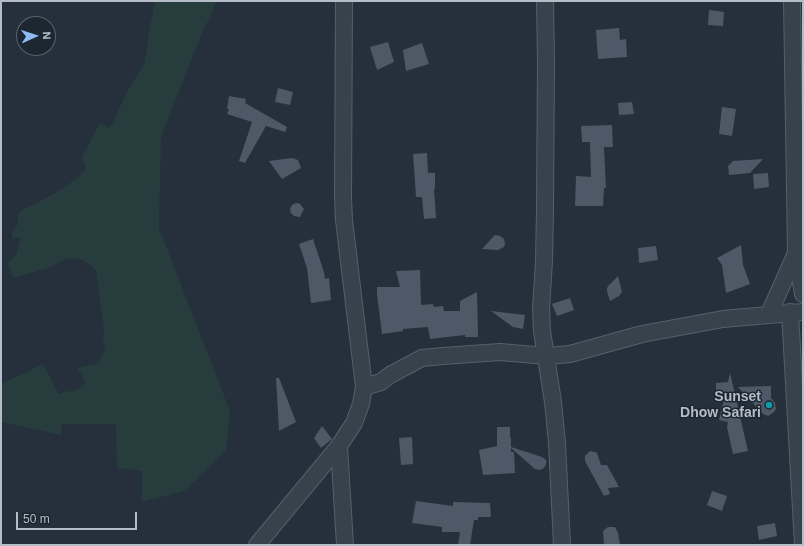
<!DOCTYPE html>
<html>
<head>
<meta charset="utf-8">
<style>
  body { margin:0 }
  #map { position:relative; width:804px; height:546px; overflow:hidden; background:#25303c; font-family:Arial,sans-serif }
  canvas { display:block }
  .frame { position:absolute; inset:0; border:2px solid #b4bdc7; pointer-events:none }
  .north { position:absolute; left:16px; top:16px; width:40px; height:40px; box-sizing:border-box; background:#1d2731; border:1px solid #59636d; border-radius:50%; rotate:87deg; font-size:11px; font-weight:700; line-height:16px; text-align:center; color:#b4bdc7 }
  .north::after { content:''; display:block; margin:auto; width:14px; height:18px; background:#8ebbf3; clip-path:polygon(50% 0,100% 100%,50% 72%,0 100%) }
  .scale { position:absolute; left:16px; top:512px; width:121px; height:18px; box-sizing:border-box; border:2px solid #b4bdc7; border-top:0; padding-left:5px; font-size:12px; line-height:14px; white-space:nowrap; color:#b4bdc7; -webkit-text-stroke:3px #1d2731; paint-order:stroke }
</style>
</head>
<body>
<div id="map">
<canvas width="804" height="546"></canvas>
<div class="frame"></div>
<div class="north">N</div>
<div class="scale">50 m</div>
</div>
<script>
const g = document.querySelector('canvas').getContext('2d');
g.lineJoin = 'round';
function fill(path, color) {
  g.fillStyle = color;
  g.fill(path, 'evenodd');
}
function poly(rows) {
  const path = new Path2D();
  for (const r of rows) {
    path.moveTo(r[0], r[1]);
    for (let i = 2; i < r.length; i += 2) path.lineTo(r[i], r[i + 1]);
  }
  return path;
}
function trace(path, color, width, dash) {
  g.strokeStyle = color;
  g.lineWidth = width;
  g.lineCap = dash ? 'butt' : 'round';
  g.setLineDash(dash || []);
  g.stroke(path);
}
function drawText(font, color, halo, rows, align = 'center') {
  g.font = font + ' Arial,sans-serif';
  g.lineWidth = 3;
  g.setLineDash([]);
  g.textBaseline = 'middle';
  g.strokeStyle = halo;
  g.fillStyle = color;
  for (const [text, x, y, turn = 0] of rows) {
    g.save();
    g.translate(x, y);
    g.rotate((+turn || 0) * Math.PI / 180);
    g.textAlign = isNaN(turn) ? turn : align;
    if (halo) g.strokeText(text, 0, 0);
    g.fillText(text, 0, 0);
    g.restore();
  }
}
fill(poly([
  [155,1,217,1,201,36,161,137,159,228,230,411,226,450,184,491,142,502,142,471,117,468,116,424,62,424,61,435,2,422,1,427,1,384,43,364,59,394,78,389,86,382,77,368,99,363,105,347,103,340,104,329,96,270,83,260,68,258,48,268,13,278,8,263,16,255,21,237,13,239,11,232,17,226,19,212,59,191,80,176,86,168,82,157,100,123,110,128,128,90,145,62,149,32]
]), '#263c3d');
fill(poly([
  [709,10,724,12,723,26,708,25],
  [619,28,620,40,626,39,627,57,598,59,596,30],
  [388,42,394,62,377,70,370,47],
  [422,43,429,64,406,71,403,50],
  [278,88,293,92,290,105,275,102],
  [229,96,246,99,245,103,287,127,285,132,266,126,245,163,239,161,252,122,227,114,229,109,227,109],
  [632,102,634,114,619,115,618,103],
  [722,107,736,109,732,136,719,134],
  [612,125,613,147,604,147,606,188,604,188,603,206,575,206,576,176,591,177,590,142,582,142,581,126],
  [427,153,428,173,435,173,435,189,434,189,436,218,424,219,422,197,416,197,413,154],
  [292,158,298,160,301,168,282,179,269,161],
  [763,159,750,173,729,175,728,166,733,161],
  [768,173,769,187,754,189,753,174],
  [296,203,300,204,304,209,300,217,294,216,291,213,290,209,292,205],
  [495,235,500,236,504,239,505,244,504,247,498,250,482,249,493,237],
  [313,239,324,272,325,279,329,278,331,300,311,303,307,268,299,244],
  [741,245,743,265,750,284,726,293,722,265,717,258],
  [656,246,658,260,639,263,638,248],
  [420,270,421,305,433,304,434,307,443,306,444,311,460,311,460,301,477,292,478,337,465,337,465,335,430,339,428,327,403,329,403,331,382,334,377,294,377,287,400,287,396,271],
  [618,276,622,292,619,296,610,301,607,291,607,289,608,286],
  [570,298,574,310,557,316,552,304],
  [491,311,525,315,523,329,513,327],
  [730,373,748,451,733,454,727,427,728,422,719,420,725,396,716,396,716,383,728,382],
  [276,378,279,378,296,422,279,431],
  [771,386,771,398,775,403,776,409,773,413,768,416,763,414,738,387],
  [322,426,332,439,321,448,314,438],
  [497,427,510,427,510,438,511,438,511,447,542,457,546,460,546,464,544,468,540,470,535,469,511,448,511,452,514,452,515,473,483,475,479,450,497,446],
  [412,437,413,464,401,465,399,438],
  [590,451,595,452,597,453,601,465,607,465,619,487,608,488,610,494,604,496,585,461,585,456],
  [712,491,727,496,722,511,707,505],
  [416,501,453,506,453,502,490,503,491,517,478,517,478,520,474,520,470,545,458,545,460,532,442,532,442,527,412,523],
  [775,523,777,536,759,540,757,526],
  [608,527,615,527,618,533,620,545,604,545,603,532,604,530]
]), '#4e5967');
const minor = poly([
  [545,1,546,61,545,210,544,261,541,309,542,331,553,402,557,443,562,545],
  [792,1,796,253,803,294],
  [790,312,803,545],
  [769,314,796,253],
  [364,387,381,382,390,375,422,358,443,356,500,352,547,356,570,354,642,334,723,319,803,312],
  [339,446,345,545],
  [257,545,339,446,354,423,361,404,364,387,344,220,343,197,344,1]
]);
trace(minor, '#56606a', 18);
trace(minor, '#38424c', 16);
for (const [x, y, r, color] of [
  [769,405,4,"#0f9aa8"]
]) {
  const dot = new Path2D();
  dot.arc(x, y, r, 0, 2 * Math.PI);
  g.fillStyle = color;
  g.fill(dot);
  trace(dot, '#1d2731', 1.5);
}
drawText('bold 14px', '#b4bdc7', '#1d2731', [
  ["Sunset",761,397],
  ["Dhow Safari",761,413]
], 'right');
</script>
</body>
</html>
